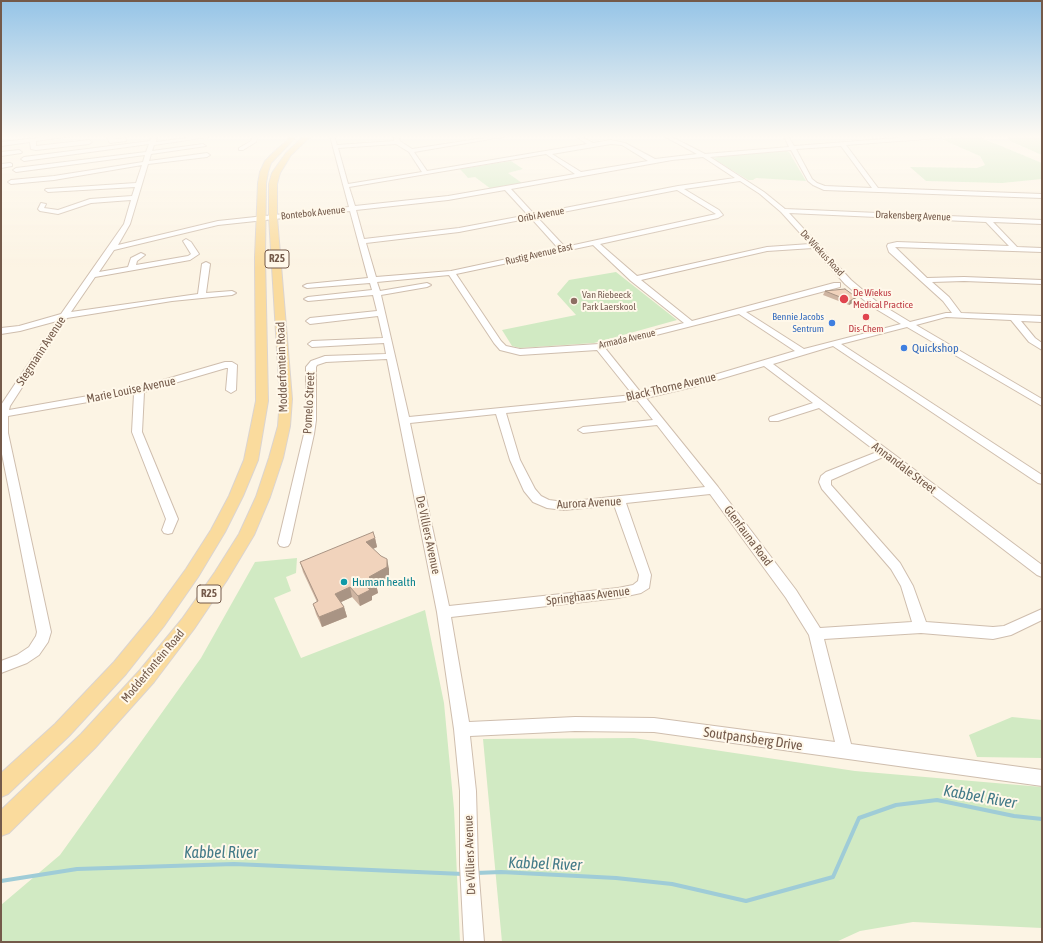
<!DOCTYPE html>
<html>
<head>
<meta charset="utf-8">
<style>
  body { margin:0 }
  #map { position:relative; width:1043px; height:943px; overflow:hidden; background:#fcf4e4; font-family:"Asap Condensed",sans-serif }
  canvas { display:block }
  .frame { position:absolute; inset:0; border:2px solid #745a4a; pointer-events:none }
</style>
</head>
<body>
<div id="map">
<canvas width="1043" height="943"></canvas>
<div class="frame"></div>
</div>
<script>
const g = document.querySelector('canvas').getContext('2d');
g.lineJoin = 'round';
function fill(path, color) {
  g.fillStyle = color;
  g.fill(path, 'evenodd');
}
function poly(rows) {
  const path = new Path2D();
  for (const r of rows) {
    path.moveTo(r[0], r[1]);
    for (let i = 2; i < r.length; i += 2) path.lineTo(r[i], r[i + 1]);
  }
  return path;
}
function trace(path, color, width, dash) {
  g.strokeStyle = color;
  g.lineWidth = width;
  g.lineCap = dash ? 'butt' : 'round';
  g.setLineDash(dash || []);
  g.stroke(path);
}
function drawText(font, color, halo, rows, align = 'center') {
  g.font = font + ' "Asap Condensed",sans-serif';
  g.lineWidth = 4;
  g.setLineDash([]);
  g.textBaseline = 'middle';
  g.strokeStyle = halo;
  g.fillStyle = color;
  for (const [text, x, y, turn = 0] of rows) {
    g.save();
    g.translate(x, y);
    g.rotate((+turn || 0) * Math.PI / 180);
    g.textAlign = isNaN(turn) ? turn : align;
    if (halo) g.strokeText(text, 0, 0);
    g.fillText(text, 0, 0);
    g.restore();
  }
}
fill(poly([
  [977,136,1042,163,1042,179,1002,183,926,181,910,167,977,168,985,165,980,156,941,139],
  [1012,136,1042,136,1042,155,1010,141,1008,138],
  [786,150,789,152,806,181,756,178,753,180,748,180,714,159,715,158,722,156],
  [511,161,523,169,508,173,522,183,491,189,475,177,468,178,460,169],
  [616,272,677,320,594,343,520,348,512,346,502,330,576,315,557,294,569,280],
  [297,558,296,573,286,577,291,591,274,598,301,658,425,610,444,703,454,809,460,942,1,942,1,905,60,855,201,658,255,562],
  [1012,717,1042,720,1042,758,977,757,969,735],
  [634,738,855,771,1042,787,1042,928,913,922,860,931,836,942,502,942,483,739]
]), '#d1eac3');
trace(poly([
  [476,873,501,872,616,878,672,884,746,901,833,877,859,818,896,805,937,800,1014,816,1042,819],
  [1,881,77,869,234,864,463,874]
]), '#9fccd7', 4);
const minor = poly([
  [56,136,70,136,36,141,36,146,89,140,92,142,89,144,36,150,31,149,30,142,1,146,1,142,56,136],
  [115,136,128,136,113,139,124,138,126,139,126,141,110,143,107,138,115,136],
  [152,136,157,136,156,142,202,136,208,137,154,145,152,151,203,144,206,146,151,154,149,161,207,153,210,155,207,157,148,164,130,224,118,245,218,221,349,207,330,136,334,136,337,145,394,141,394,136,398,136,400,141,412,149,497,136,508,136,414,152,427,171,587,144,575,136,580,136,593,143,611,140,625,143,655,159,697,154,664,136,670,136,705,154,789,147,784,136,788,136,794,146,923,136,941,136,939,138,846,145,878,188,1042,194,1042,198,824,190,813,185,808,181,791,150,710,157,764,192,785,209,1042,220,1042,224,993,222,1017,247,1042,248,1042,252,895,247,927,278,964,277,1042,280,1042,284,964,281,932,282,949,297,961,313,1042,316,1042,322,1021,321,1035,338,1042,343,1042,350,1029,342,1011,320,946,317,916,325,1042,399,1042,406,907,327,841,344,1042,475,1042,484,1038,483,833,346,773,364,1042,565,1042,577,1037,575,883,457,831,480,831,485,900,563,913,586,926,622,993,627,1004,626,1042,609,1042,620,1011,635,993,639,921,633,824,639,851,744,1042,770,1042,786,654,732,575,731,470,736,476,791,478,865,484,942,464,942,460,865,460,791,454,729,437,612,387,359,326,362,317,365,316,367,316,420,314,434,290,543,288,546,284,547,280,546,278,543,304,434,306,420,306,367,311,361,325,356,386,354,384,343,312,347,308,344,312,341,383,338,378,316,310,324,306,321,310,318,377,311,373,295,308,301,304,299,308,297,372,290,370,283,307,288,303,286,307,284,368,278,350,211,218,225,114,250,99,272,128,267,131,258,141,253,145,255,137,261,136,265,188,256,191,254,183,241,186,239,191,242,199,254,190,260,95,277,71,312,198,294,202,264,206,262,210,264,206,293,232,291,236,293,232,295,172,301,67,318,10,406,9,410,139,387,225,362,232,362,237,365,236,390,231,393,226,390,228,368,226,368,144,392,142,432,178,519,172,533,168,534,164,533,162,530,166,519,132,432,134,394,8,416,8,433,51,632,48,642,39,655,27,663,1,673,1,661,17,655,29,647,36,636,37,632,1,449,1,405,57,321,20,331,1,334,1,328,19,326,61,314,124,224,131,200,91,203,58,214,40,211,38,209,41,203,46,204,44,208,58,210,90,199,132,196,135,187,48,192,45,190,46,189,136,183,142,165,54,180,11,184,8,182,11,180,54,176,143,162,145,155,16,172,13,170,16,168,146,152,149,144,24,161,21,159,24,157,150,141,152,136],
  [396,144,409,152,422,172,348,184,338,148,396,144],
  [611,144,622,145,648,161,581,172,552,154,611,144],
  [841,146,872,188,825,186,817,183,812,179,796,149,841,146],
  [546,154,575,174,448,196,355,206,349,187,546,154],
  [703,157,735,178,678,186,534,214,511,189,672,160,703,157],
  [740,181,760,194,781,212,810,244,767,247,637,276,600,244,718,218,723,215,719,210,684,189,740,181],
  [505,190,528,215,459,228,364,239,356,210,448,200,505,190],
  [677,190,716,214,565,247,537,217,677,190],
  [789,213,986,222,1009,246,897,242,888,244,887,246,889,252,943,301,952,313,946,313,910,322,877,302,851,280,789,213],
  [531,218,558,248,451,271,376,277,366,243,459,232,531,218],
  [593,245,631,281,684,323,599,344,520,349,506,346,501,341,456,274,593,245],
  [813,248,845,284,871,306,901,324,804,349,746,312,840,287,840,283,834,283,692,321,641,280,767,251,813,248],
  [449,275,494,343,500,350,520,355,597,350,633,395,409,417,381,295,427,287,431,285,427,283,380,291,377,282,449,275],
  [739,314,795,351,687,383,642,394,605,348,739,314],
  [764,366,813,403,770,417,769,419,770,421,778,421,819,408,877,452,826,472,821,476,819,482,822,489,891,569,901,586,912,622,820,628,796,590,718,487,646,398,693,387,764,366],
  [637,400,653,420,583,427,578,430,583,433,657,425,705,487,564,502,549,500,541,496,535,489,520,460,506,413,637,400],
  [496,414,510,460,524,491,533,502,547,508,564,510,614,505,639,575,638,581,633,585,618,588,449,606,410,423,496,414],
  [710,494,786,598,809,635,835,742,654,718,575,717,469,722,451,617,618,598,641,593,649,588,651,575,626,503,710,494],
  [253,136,258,136,256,142,243,150,239,150,239,148,251,141,253,136],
  [19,150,22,152,21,153,1,156,1,152,19,150],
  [10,163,12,164,12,166,1,168,1,164,10,163]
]);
const major = poly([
  [292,136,294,137,294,139,271,163,268,172,266,183,265,257,268,401,258,460,243,496,225,532,198,577,164,626,126,674,69,736,8,794,1,797,1,773,55,724,114,662,152,616,186,569,211,530,229,496,244,460,256,401,255,257,258,183,260,172,265,161,274,152,292,136],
  [304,136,311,136,291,155,280,173,277,184,277,217,292,399,290,426,283,458,270,497,254,535,227,580,194,629,154,682,95,748,9,833,1,836,1,810,81,734,140,670,182,619,215,572,239,534,256,497,269,458,278,426,280,399,269,217,269,184,272,173,286,153,304,136]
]);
trace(minor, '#cfbeae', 2);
trace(major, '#dbd4d0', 2);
fill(minor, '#fff');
fill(major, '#fadb9d');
fill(poly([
  [825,291,856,297,854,302,849,305,823,295],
  [375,538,377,547,373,549,389,569,389,577,376,584,378,593,372,596,372,600,360,606,352,597,341,602,344,607,347,617,322,627,316,614,313,604,317,602,303,572,300,562]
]), '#cfb5a2');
fill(poly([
  [856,297,854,302,849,305,850,301],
  [375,538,377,547,368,551,366,542],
  [387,559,389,569,389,577,375,584,376,584,378,593,372,596,372,600,360,606,358,596,367,587,369,577],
  [350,587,352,597,337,604,335,594],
  [344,607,347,617,322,627,319,617]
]), '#a99484');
const building = poly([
  [845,289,856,297,850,301,825,291,845,289],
  [373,532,375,538,366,542,381,556,387,559,387,567,369,577,376,584,367,587,370,590,358,596,350,587,335,594,344,607,319,617,313,604,318,601,300,562,373,532]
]);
fill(building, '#f1d3bc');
trace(building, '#a99484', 1);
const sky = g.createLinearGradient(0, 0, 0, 268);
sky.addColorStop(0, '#95c4e7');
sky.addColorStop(0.51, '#fefaf3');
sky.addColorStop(1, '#fefaf300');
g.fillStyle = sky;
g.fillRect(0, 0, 1043, 268);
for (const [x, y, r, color] of [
  [844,299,5,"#e0444e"],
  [574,301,4,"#8d6e63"],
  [866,317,4,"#e0444e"],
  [832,323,4,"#3f7fe0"],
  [904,348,4,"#3f7fe0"],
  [344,582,4,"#0f9aa8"]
]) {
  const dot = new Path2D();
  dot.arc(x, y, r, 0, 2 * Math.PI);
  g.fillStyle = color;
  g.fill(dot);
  trace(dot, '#fff8ea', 1.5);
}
drawText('10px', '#745a4a', '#fff8ea', [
  ["Bontebok Avenue",313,213,-6],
  ["Oribi Avenue",541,215,-11],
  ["Drakensberg Avenue",913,216,2],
  ["De Wiekus Road",822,253,47],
  ["Rustig Avenue East",539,254,-13],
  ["Armada Avenue",627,339,-13]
]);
drawText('10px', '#be3a42', '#fff8ea', [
  ["De Wiekus",853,293],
  ["Medical Practice",853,305],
  ["Dis-Chem",866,329,"center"]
], 'left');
drawText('10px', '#785e54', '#fff8ea', [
  ["Van Riebeeck",582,295],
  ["Park Laerskool",582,307]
], 'left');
drawText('10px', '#366cbe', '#fff8ea', [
  ["Bennie Jacobs",824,317],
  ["Sentrum",824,329]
], 'right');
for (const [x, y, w] of [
  [277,259,24],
  [209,594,24]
]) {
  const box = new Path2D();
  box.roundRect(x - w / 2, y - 9, w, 18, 3);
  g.fillStyle = '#fff8ea';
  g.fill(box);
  trace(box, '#745a4a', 1);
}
drawText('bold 11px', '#745a4a', null, [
  ["R25",277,259],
  ["R25",209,594]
]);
drawText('12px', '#366cbe', '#fff8ea', [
  ["Quickshop",912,348]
], 'left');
drawText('12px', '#745a4a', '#fff8ea', [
  ["Stegmann Avenue",41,351,-57],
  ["Modderfontein Road",282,367,-92],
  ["Black Thorne Avenue",671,387,-13],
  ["Marie Louise Avenue",131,390,-12],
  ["Pomelo Street",309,403,-87],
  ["Annandale Street",904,468,37],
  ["Aurora Avenue",589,503,-3],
  ["De Villiers Avenue",428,535,78],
  ["Glenfauna Road",748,536,53],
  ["Springhaas Avenue",588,596,-7],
  ["Modderfontein Road",153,666,-50],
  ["De Villiers Avenue",470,855,-92]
]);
drawText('12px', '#0d838f', '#fff8ea', [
  ["Human health",352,582]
], 'left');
drawText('14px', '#745a4a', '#fff8ea', [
  ["Soutpansberg Drive",753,739,8]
]);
drawText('italic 16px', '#437a88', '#fff8ea', [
  ["Kabbel River",980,797,10],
  ["Kabbel River",221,853],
  ["Kabbel River",545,864,2]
]);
</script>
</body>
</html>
